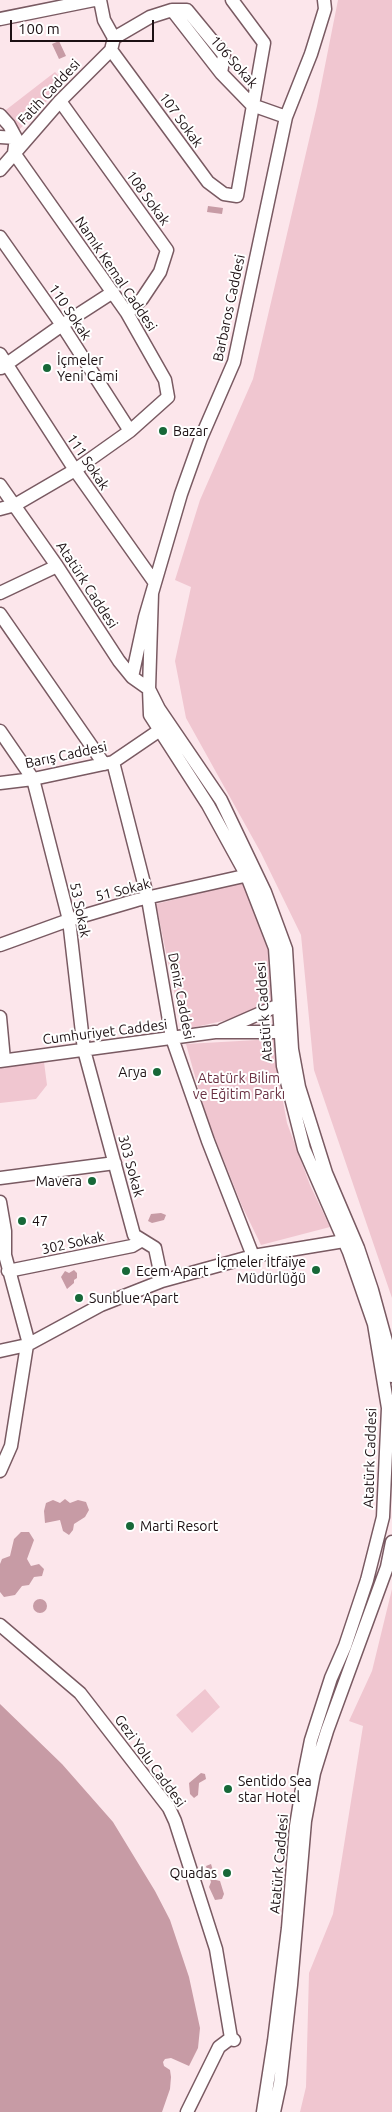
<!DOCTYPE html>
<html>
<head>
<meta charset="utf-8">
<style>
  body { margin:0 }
  #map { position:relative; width:392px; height:2112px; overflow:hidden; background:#fce6eb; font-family:Ubuntu,sans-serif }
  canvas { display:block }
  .scale { position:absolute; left:10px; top:20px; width:144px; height:22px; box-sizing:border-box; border:2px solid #1c1013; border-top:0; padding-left:6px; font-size:15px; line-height:18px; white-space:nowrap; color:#1c1013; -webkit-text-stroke:4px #fff; paint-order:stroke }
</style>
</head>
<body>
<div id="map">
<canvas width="392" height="2112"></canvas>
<div class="scale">100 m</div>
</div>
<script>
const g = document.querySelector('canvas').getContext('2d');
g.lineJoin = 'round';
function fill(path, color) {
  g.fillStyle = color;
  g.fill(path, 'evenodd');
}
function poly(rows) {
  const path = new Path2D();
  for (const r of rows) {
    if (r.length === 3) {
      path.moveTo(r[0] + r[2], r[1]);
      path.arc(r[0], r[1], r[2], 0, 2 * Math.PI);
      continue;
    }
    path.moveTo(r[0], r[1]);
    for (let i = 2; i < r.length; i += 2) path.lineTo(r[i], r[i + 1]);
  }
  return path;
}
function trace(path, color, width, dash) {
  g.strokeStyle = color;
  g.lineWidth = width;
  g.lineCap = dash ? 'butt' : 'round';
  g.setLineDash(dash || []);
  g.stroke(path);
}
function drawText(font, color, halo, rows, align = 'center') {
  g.font = font + ' Ubuntu,sans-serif';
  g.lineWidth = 4;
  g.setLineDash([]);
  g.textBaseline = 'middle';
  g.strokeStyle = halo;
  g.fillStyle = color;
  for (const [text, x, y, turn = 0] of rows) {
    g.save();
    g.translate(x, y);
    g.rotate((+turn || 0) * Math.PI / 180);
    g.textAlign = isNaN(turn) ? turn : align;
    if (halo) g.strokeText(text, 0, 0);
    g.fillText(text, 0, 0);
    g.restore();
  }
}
fill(poly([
  [338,0,392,0,392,1298,314,1070,301,935,261,853,186,718,175,661,191,587,175,580,200,500,253,379,317,106],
  [55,72,65,82,17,132,2,113],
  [244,882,269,945,272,1002,227,1020,182,1030,156,904],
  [275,1039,279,1080,287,1123,310,1185,330,1227,261,1245,242,1206,206,1116,186,1044],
  [44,1062,47,1085,36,1099,0,1103,0,1067],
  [392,1589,392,2112,300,2112,306,2087,309,1973,333,1914,363,1726,349,1721,372,1671],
  [205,1689,220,1707,192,1733,176,1715]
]), '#f0c6d0');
fill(poly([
  [59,41,66,56,59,59,52,44],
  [208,206,223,208,222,214,207,212],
  [161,1213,166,1215,164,1220,152,1223,148,1221,151,1214],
  [74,1270,77,1273,77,1278,74,1280,74,1283,67,1289,61,1277,65,1271,69,1273],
  [65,1499,70,1503,78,1500,86,1502,89,1510,85,1517,74,1524,73,1530,69,1535,63,1531,60,1520,45,1523,44,1511,46,1503,53,1500,60,1503],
  [21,1532,29,1532,34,1540,27,1559,31,1566,39,1564,44,1569,42,1576,34,1577,29,1585,22,1586,15,1595,4,1597,0,1592,0,1564,2,1559,10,1556,14,1539],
  [40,1606,7],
  [0,1704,62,1764,113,1822,155,1891,170,1920,189,1977,200,2028,198,2048,189,2066,171,2058,165,2059,163,2062,164,2066,170,2070,171,2077,170,2089,162,2112,0,2112],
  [201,1773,205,1774,206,1779,199,1783,198,1795,194,1798,190,1794,189,1783],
  [211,1864,216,1880,220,1881,224,1894,222,1899,215,1900,209,1887,211,1882,206,1866]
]), '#c79ba5');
const minor = poly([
  [100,0,104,20,114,38],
  [172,10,221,73,252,105,286,117],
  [0,19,94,0],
  [111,50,208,182,224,194,237,196,264,43,232,0],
  [60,101,167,250,160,272,142,299,127,313],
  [0,115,9,125,16,138,14,153,127,313,165,380,168,397,130,431,75,470,15,505,0,509],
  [0,137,16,138],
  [0,170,60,101,111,50,114,38,150,17,172,10,187,10,224,55,221,73],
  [0,237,62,325,130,431],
  [0,354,75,470,155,583],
  [1,368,62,325,113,292],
  [0,485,57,566,119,661,132,677,149,689,150,715,208,805,247,876,275,948,283,1066,304,1149,349,1252,374,1324,388,1408,383,1517,367,1580,345,1646,331,1678,311,1740,305,1770,296,1826,288,1928,274,2041,263,2112],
  [0,593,57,566],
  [152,593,149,689,159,709,221,800,265,892,286,949,292,1049,299,1087,326,1173,358,1248,372,1290,389,1352,392,1376],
  [0,614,104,764],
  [132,677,145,617,181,494,201,438,234,362,286,117,311,54,325,9,324,0],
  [0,731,33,779,69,920,84,1050,134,1235,155,1248,162,1281],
  [113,762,148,899,172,1038,208,1141,253,1256],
  [0,783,33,779,113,762,160,730],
  [0,945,69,920,137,900,253,874],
  [0,1017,4,1060],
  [222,1030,279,1005,286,1009],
  [0,1061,215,1032,280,1032,288,1029],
  [0,1178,115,1163],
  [0,1202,5,1231,5,1255,29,1344,27,1345,11,1446,0,1471],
  [8,1271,132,1246,142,1240],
  [29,1344,101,1305,162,1281,253,1256,344,1241],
  [0,1351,27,1345],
  [0,1625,80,1693,169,1808,175,1821,216,1949,231,2038,234,2040],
  [187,2112,219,2047,231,2038],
  [274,2112,280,2084,291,1985,305,1821,314,1773,327,1731,387,1567,392,1542]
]);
trace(minor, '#795a62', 15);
trace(minor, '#fff', 12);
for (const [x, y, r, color] of [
  [47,368,5,"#176838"],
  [163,431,5,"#176838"],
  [157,1072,5,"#176838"],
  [92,1181,5,"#176838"],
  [22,1221,5,"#176838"],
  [316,1270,5,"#176838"],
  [126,1271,5,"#176838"],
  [79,1298,5,"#176838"],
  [130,1526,5,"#176838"],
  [228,1789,5,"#176838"],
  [227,1873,5,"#176838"]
]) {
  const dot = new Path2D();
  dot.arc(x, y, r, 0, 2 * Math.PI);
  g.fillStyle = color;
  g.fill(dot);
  trace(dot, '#fff', 2);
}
drawText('14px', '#1c1013', '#fff', [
  ["106 Sokak",234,62,49],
  ["Fatih Caddesi",49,92,-47],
  ["107 Sokak",181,120,54],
  ["108 Sokak",148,198,54],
  ["Namık Kemal Caddesi",116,274,56],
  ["Barbaros Caddesi",229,308,-78],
  ["110 Sokak",70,312,56],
  ["111 Sokak",88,462,56],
  ["Atatürk Caddesi",87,585,57],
  ["Barış Caddesi",66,755,-12],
  ["51 Sokak",123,890,-14],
  ["53 Sokak",80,910,79],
  ["Deniz Caddesi",181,996,79],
  ["Atatürk Caddesi",264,1012,-94],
  ["Cumhuriyet Caddesi",105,1032,-7],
  ["303 Sokak",131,1166,75],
  ["302 Sokak",73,1243,-12],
  ["Atatürk Caddesi",370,1458,-88],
  ["Gezi Yolu Caddesi",150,1761,54],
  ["Atatürk Caddesi",279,1864,-85]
]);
drawText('14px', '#1c1013', '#fff', [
  ["İçmeler",57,360],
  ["Yeni Cami",57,376],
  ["Bazar",173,431],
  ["Arya",147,1072,"right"],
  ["Mavera",82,1181,"right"],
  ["47",32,1221],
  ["İçmeler İtfaiye",306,1262,"right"],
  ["Müdürlüğü",306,1278,"right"],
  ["Ecem Apart",136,1271],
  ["Sunblue Apart",89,1298],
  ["Marti Resort",140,1526],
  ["Sentido Sea",238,1781],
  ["star Hotel",238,1797],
  ["Quadas",217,1873,"right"]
], 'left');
drawText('14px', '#6a3042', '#fff', [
  ["Atatürk Bilim",239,1078],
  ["ve Eğitim Parkı",239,1094]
]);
</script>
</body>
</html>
